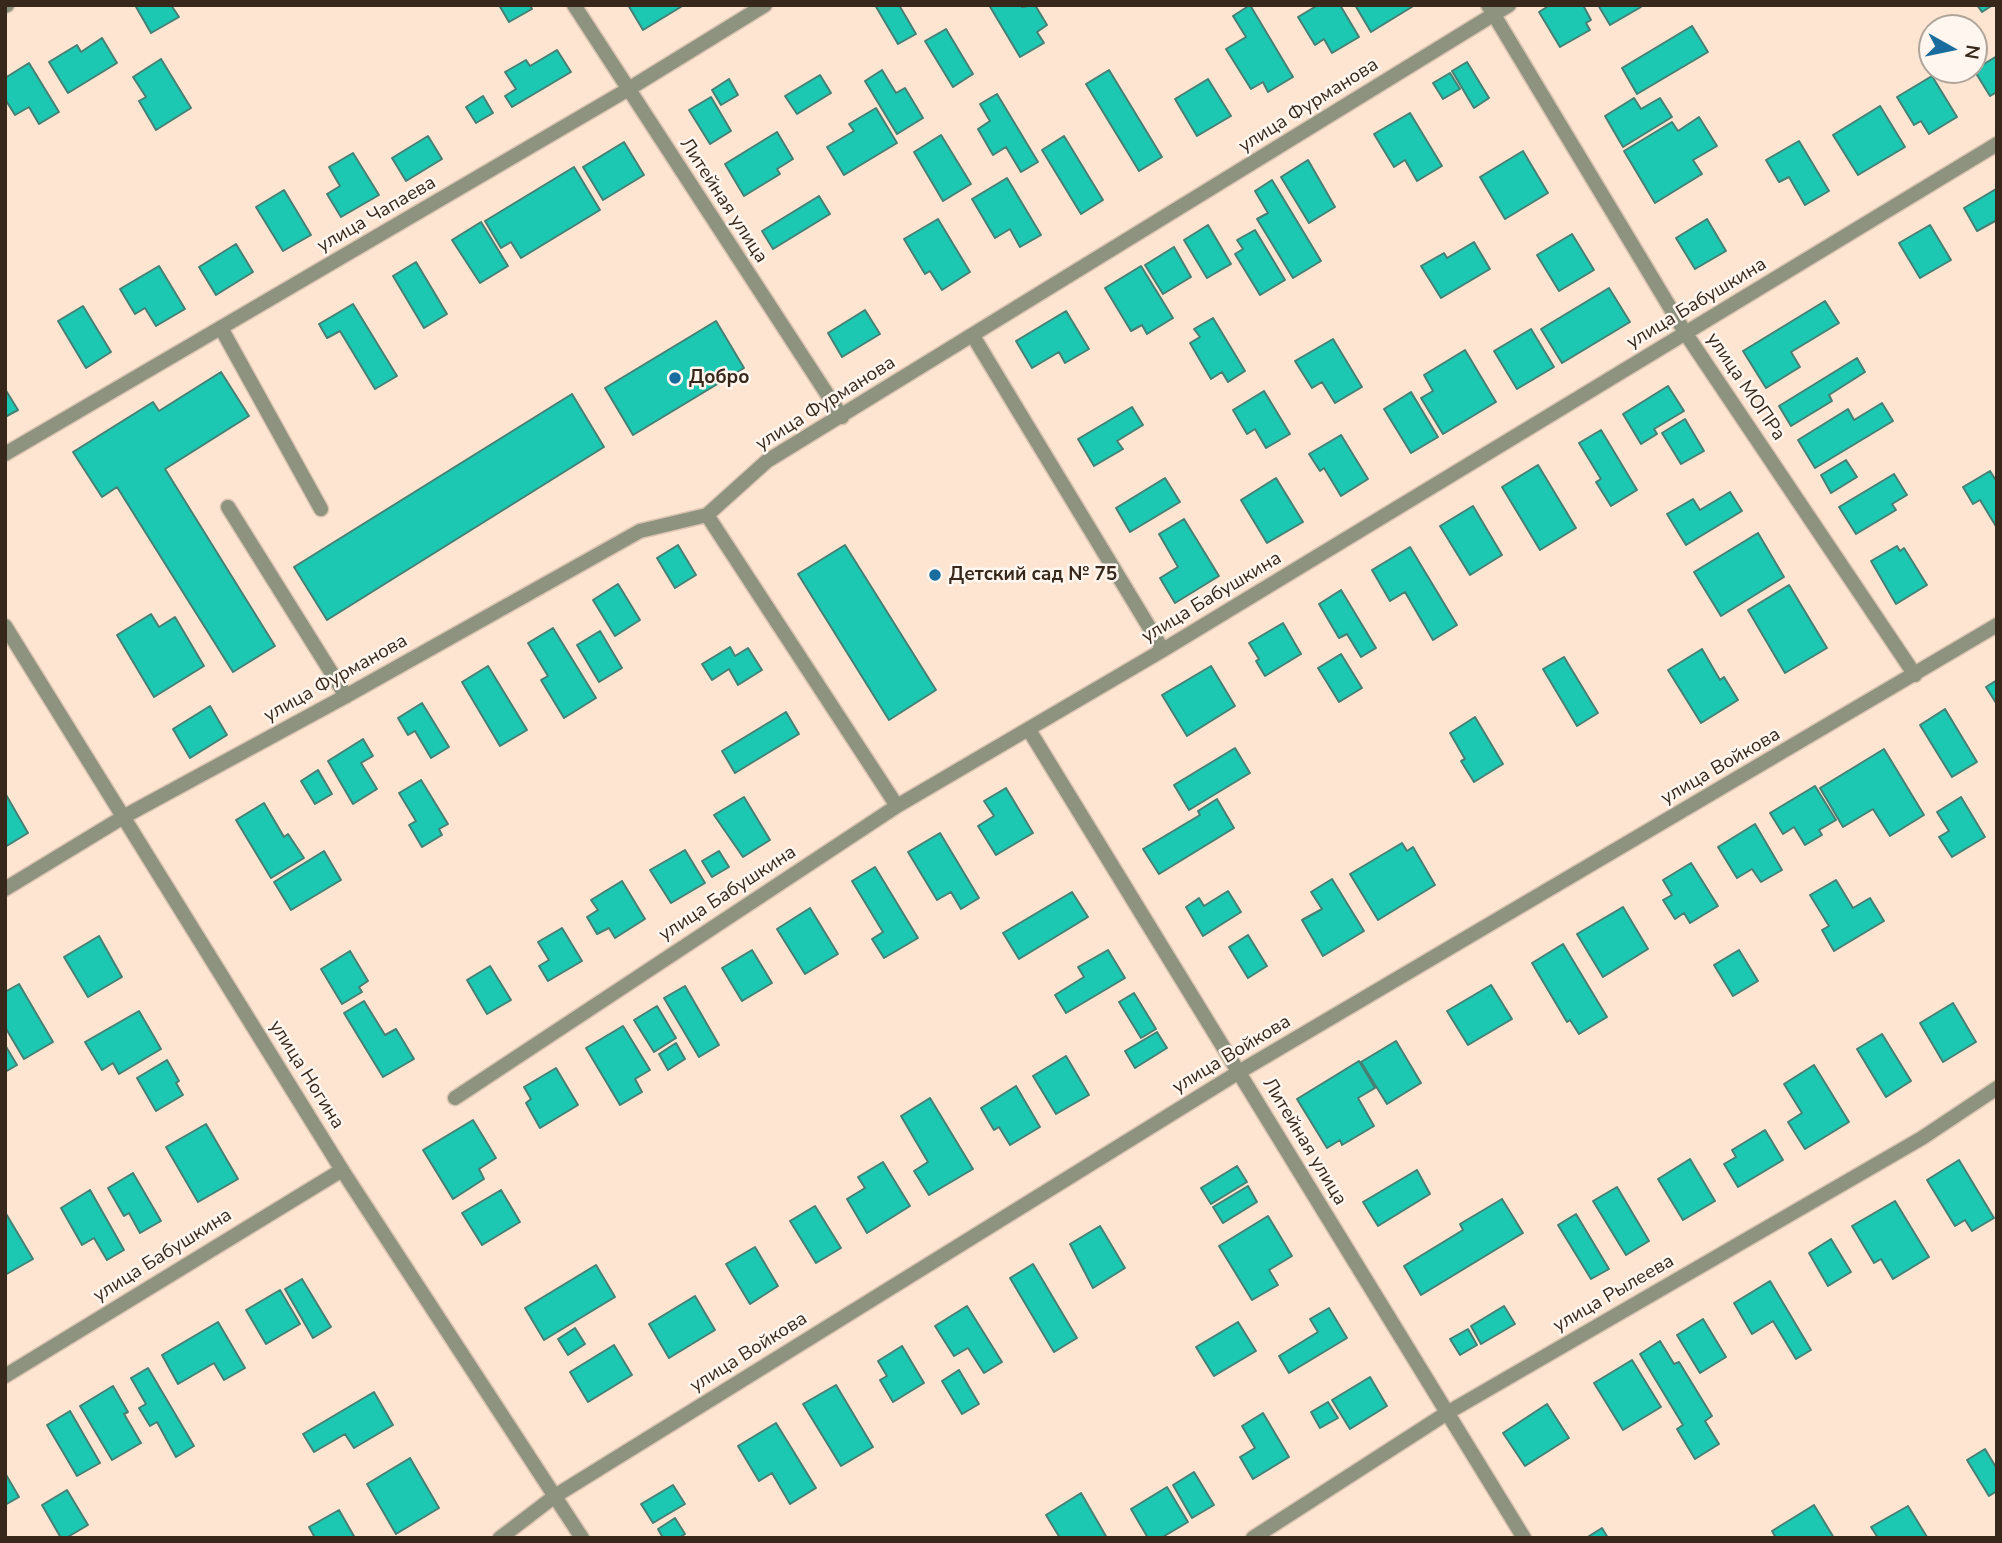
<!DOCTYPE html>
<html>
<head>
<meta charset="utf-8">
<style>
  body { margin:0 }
  #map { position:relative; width:2002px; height:1543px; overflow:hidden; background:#fee5d1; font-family:"Nunito Sans",sans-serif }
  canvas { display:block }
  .frame { position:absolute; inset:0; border:7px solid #38281b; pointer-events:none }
  .north { position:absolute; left:1918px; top:14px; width:70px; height:70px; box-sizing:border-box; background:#fef6ef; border:2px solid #afa49a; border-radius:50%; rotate:99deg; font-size:19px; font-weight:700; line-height:28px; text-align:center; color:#38281b }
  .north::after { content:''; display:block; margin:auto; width:24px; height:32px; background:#186d9e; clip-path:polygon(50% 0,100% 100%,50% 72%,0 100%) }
</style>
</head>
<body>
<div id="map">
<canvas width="2002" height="1543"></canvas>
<div class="frame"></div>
<div class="north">N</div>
</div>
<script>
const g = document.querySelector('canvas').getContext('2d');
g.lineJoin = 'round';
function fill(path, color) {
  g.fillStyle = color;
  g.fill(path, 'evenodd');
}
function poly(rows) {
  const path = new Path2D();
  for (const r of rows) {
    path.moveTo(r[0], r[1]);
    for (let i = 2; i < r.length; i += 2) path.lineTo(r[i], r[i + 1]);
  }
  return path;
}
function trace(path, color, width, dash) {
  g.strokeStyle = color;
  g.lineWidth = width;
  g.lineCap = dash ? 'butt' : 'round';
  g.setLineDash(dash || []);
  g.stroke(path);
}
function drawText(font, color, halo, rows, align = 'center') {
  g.font = font + ' "Nunito Sans",sans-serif';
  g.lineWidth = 5;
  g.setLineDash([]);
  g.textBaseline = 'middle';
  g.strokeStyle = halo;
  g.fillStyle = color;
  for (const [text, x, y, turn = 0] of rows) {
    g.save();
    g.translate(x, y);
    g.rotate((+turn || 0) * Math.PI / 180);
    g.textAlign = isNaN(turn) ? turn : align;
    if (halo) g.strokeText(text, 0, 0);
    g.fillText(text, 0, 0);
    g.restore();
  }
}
const building = poly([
  [135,5,171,5,179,17,151,33,135,5],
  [499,5,530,5,532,9,509,22,499,5],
  [628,5,684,5,643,30,628,5],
  [875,5,899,5,916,34,898,44,875,5],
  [989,5,1021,5,1022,7,1035,5,1047,25,1037,32,1044,43,1020,57,989,5],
  [1250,5,1293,77,1268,92,1263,82,1251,89,1226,49,1246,37,1233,16,1250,5],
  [1318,5,1340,5,1359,37,1332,53,1324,39,1315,45,1298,17,1318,5],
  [1355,5,1415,5,1371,32,1355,5],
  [1550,5,1583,5,1591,20,1586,23,1590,30,1560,47,1539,12,1550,5],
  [1598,5,1640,5,1641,7,1610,25,1598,5],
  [1977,5,1993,5,1982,12,1977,5],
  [1692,26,1708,52,1637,94,1622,68,1692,26],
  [946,29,973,74,953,87,925,41,946,29],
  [102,38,117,63,68,93,49,62,77,45,81,52,102,38],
  [557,50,571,72,512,107,505,96,516,89,505,72,526,60,530,66,557,50],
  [1997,56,1997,92,1990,96,1974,70,1997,56],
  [161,59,191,108,156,130,139,101,146,97,133,77,161,59],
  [1467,62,1489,98,1474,108,1452,71,1467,62],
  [29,63,59,112,39,124,29,107,15,115,5,99,5,78,29,63],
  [882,70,896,93,905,88,923,118,897,134,865,81,882,70],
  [1109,70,1162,157,1139,171,1086,84,1109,70],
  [1450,73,1460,89,1443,99,1433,83,1450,73],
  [820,75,831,93,797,114,785,96,820,75],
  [1932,76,1957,117,1929,134,1921,121,1914,125,1897,97,1932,76],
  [729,79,738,95,721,105,712,90,729,79],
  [1208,79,1231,116,1197,136,1175,99,1208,79],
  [997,94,1038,162,1021,172,1006,147,993,155,978,129,990,121,980,104,997,94],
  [483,96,493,113,476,123,466,107,483,96],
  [711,97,731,131,710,144,689,110,711,97],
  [1634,98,1641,109,1660,98,1672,117,1623,147,1605,116,1634,98],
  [1880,106,1905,147,1858,175,1833,135,1880,106],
  [876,108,897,143,844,175,827,147,854,131,849,124,876,108],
  [1410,113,1442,166,1417,181,1405,160,1394,167,1374,134,1410,113],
  [1699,117,1717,146,1693,160,1702,174,1655,203,1624,151,1672,122,1678,131,1699,117],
  [777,132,793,159,777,169,780,174,744,196,725,164,777,132],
  [941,135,971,184,943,201,914,152,941,135],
  [428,136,442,159,406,181,392,158,428,136],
  [1064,136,1103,200,1081,214,1042,150,1064,136],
  [1799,141,1829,191,1805,205,1789,177,1779,182,1766,160,1799,141],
  [624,142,644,175,603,200,583,167,624,142],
  [1523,151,1548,193,1505,219,1480,177,1523,151],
  [353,153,379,195,341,217,327,194,340,186,329,167,353,153],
  [1308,160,1335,207,1309,223,1281,177,1308,160],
  [574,167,600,210,521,258,511,242,501,248,485,221,574,167],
  [1007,178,1041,235,1020,247,1010,229,995,238,972,199,1007,178],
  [1272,180,1321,261,1293,278,1257,219,1268,213,1255,191,1272,180],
  [1996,189,1997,220,1977,231,1964,208,1996,189],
  [284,190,311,235,283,251,256,207,284,190],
  [819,196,830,214,773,249,762,231,819,196],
  [938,219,970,272,942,290,930,271,925,274,904,239,938,219],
  [1707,219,1726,251,1695,269,1676,238,1707,219],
  [481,222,508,266,480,283,452,240,481,222],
  [1208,225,1231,264,1207,278,1184,240,1208,225],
  [1930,225,1951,260,1920,278,1899,243,1930,225],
  [1255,230,1285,280,1260,295,1235,254,1243,249,1237,240,1255,230],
  [1572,234,1594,270,1559,291,1537,255,1572,234],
  [1474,242,1490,269,1441,298,1421,266,1444,253,1447,258,1474,242],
  [236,244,253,272,216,295,199,267,236,244],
  [1174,247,1191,277,1163,294,1145,265,1174,247],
  [416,262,447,314,424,328,393,276,416,262],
  [159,266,185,309,156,326,145,308,135,314,120,289,159,266],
  [1141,266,1173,318,1147,334,1142,325,1131,331,1105,288,1141,266],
  [1609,288,1630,322,1562,363,1541,329,1609,288],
  [1825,301,1839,323,1791,352,1800,367,1766,388,1743,351,1825,301],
  [353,304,397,376,375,389,340,331,327,338,319,324,353,304],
  [83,306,111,352,86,368,58,321,83,306],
  [865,310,880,334,842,357,828,333,865,310],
  [1066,311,1089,349,1065,363,1059,352,1032,368,1016,341,1066,311],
  [1213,318,1245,371,1228,382,1222,372,1211,379,1190,343,1200,337,1194,329,1213,318],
  [716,321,744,368,633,435,605,388,716,321],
  [1531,329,1554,367,1517,389,1494,351,1531,329],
  [1333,339,1362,387,1335,403,1322,382,1312,388,1295,361,1333,339],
  [1465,350,1496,402,1443,434,1421,398,1433,391,1424,375,1465,350],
  [1857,358,1865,372,1829,395,1832,401,1791,426,1779,406,1857,358],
  [221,372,249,416,165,469,275,646,233,672,117,487,102,497,73,452,153,402,159,411,221,372],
  [1668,386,1684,411,1654,429,1657,434,1641,444,1623,414,1668,386],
  [5,389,18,410,5,417,5,389],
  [1264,391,1290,434,1266,448,1255,429,1247,434,1233,410,1264,391],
  [1411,392,1438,437,1411,453,1384,409,1411,392],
  [572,394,604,447,327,620,294,567,572,394],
  [1882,403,1893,421,1815,468,1798,440,1848,409,1854,420,1882,403],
  [1132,407,1143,425,1117,441,1123,449,1094,466,1078,439,1132,407],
  [1685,419,1704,451,1681,464,1662,433,1685,419],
  [1601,430,1637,490,1611,506,1596,482,1601,479,1579,443,1601,430],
  [1341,435,1368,479,1341,496,1324,468,1320,471,1309,454,1341,435],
  [1846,460,1857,477,1831,493,1821,475,1846,460],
  [1538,465,1576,528,1540,550,1502,487,1538,465],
  [1990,471,1997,482,1997,528,1980,500,1973,504,1963,487,1990,471],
  [1894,474,1907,495,1892,504,1896,510,1856,534,1839,507,1894,474],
  [1165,478,1180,502,1130,532,1116,508,1165,478],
  [1276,478,1303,522,1267,543,1241,500,1276,478],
  [1730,492,1742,511,1686,545,1667,514,1693,499,1700,510,1730,492],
  [1473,506,1502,555,1470,575,1440,526,1473,506],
  [1184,519,1219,576,1175,603,1160,578,1178,567,1159,534,1184,519],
  [1758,533,1784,577,1721,616,1694,572,1758,533],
  [678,545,696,575,675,588,657,558,678,545],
  [845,545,936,690,889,720,798,574,845,545],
  [1897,546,1900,551,1904,548,1927,585,1896,604,1871,561,1897,546],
  [1410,547,1457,625,1433,640,1405,592,1390,601,1372,570,1410,547],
  [618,584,640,620,615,636,593,600,618,584],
  [1789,585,1827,648,1785,673,1748,610,1789,585],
  [1341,590,1376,648,1361,657,1347,634,1339,638,1319,604,1341,590],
  [151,614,159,627,175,617,204,666,154,697,117,635,151,614],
  [1283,623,1301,654,1265,676,1256,661,1259,659,1249,643,1283,623],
  [553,628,596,698,564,718,541,680,548,676,528,643,553,628],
  [600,631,622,668,599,682,577,645,600,631],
  [730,647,735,656,748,648,762,670,738,685,729,669,712,680,702,664,730,647],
  [1702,649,1720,680,1724,677,1738,700,1701,723,1668,670,1702,649],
  [1341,654,1362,688,1339,702,1318,668,1341,654],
  [1564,657,1598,713,1577,726,1543,669,1564,657],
  [488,666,527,730,500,746,462,682,488,666],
  [1211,666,1235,706,1187,736,1162,695,1211,666],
  [1997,680,1997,703,1996,703,1986,687,1997,680],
  [422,703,449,747,431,758,415,731,408,735,398,718,422,703],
  [210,706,227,735,190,758,173,729,210,706],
  [1945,709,1977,762,1952,777,1920,725,1945,709],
  [786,712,799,734,735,773,722,751,786,712],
  [1475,717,1503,764,1474,782,1461,761,1465,759,1450,733,1475,717],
  [363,739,373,756,361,763,377,789,353,804,328,761,363,739],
  [1235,748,1250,773,1189,810,1174,785,1235,748],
  [1884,749,1924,815,1890,836,1873,809,1843,827,1820,788,1884,749],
  [318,770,332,794,315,804,301,781,318,770],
  [421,780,448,824,439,829,442,835,422,847,409,825,416,821,399,793,421,780],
  [1815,786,1836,820,1819,830,1822,835,1805,845,1794,827,1783,834,1770,813,1815,786],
  [1006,788,1033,833,996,855,978,826,994,816,984,801,1006,788],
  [5,793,28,833,5,847,5,793],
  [744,797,770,840,743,857,714,815,744,797],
  [1961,797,1985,837,1952,857,1939,837,1949,831,1937,812,1961,797],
  [1217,799,1234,828,1159,874,1143,849,1200,815,1198,811,1217,799],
  [264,803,284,837,288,834,304,858,271,878,236,820,264,803],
  [1755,824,1782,870,1761,882,1752,869,1737,878,1718,847,1755,824],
  [940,833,979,898,961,909,951,892,937,900,908,852,940,833],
  [1402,843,1407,851,1413,847,1435,885,1378,920,1350,874,1402,843],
  [685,850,705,883,671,903,650,870,685,850],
  [324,851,341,880,291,910,274,882,324,851],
  [719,851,729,867,712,877,702,861,719,851],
  [1691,863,1718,906,1690,923,1684,913,1675,919,1663,900,1672,895,1663,880,1691,863],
  [875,867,918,938,884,958,872,939,883,932,852,881,875,867],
  [1332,879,1364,931,1323,956,1302,920,1322,909,1311,892,1332,879],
  [1836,880,1853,908,1870,898,1884,921,1834,951,1822,930,1829,926,1810,895,1836,880],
  [622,881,645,919,615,938,609,928,597,934,587,917,598,910,591,900,622,881],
  [1228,891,1241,912,1203,936,1186,907,1199,898,1204,906,1228,891],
  [1072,892,1088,917,1019,959,1003,933,1072,892],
  [1623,907,1648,949,1603,977,1577,934,1623,907],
  [810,908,838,954,805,974,777,929,810,908],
  [562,928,582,961,548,981,539,966,549,960,538,942,562,928],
  [1248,935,1267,966,1248,978,1229,947,1248,935],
  [99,936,122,977,88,997,64,957,99,936],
  [1563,944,1607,1017,1579,1034,1570,1020,1567,1022,1532,963,1563,944],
  [752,950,772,983,742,1001,722,968,752,950],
  [1108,950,1125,978,1066,1013,1055,995,1084,977,1078,967,1108,950],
  [1739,950,1758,981,1733,996,1714,965,1739,950],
  [350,951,368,981,359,987,362,992,342,1004,321,969,350,951],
  [490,966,511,1000,487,1014,467,980,490,966],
  [19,984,53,1042,24,1059,5,1027,5,992,19,984],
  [1491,985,1512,1019,1468,1045,1447,1011,1491,985],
  [685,986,719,1045,699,1057,664,998,685,986],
  [1134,993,1156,1029,1141,1038,1119,1002,1134,993],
  [364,1001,385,1035,396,1029,414,1059,383,1077,344,1013,364,1001],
  [1953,1003,1976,1042,1943,1062,1920,1023,1953,1003],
  [657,1006,676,1038,654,1052,634,1020,657,1006],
  [139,1011,161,1049,119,1074,113,1063,102,1070,85,1042,139,1011],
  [623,1026,650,1070,635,1079,642,1092,620,1105,586,1048,623,1026],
  [1157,1032,1167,1048,1135,1068,1125,1051,1157,1032],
  [1882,1034,1911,1081,1886,1097,1857,1049,1882,1034],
  [1396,1041,1421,1083,1387,1104,1361,1062,1396,1041],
  [676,1043,685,1059,668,1070,659,1054,676,1043],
  [5,1045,17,1065,5,1072,5,1045],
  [1066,1056,1089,1095,1056,1114,1033,1076,1066,1056],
  [167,1060,179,1081,176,1083,183,1095,156,1111,137,1078,167,1060],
  [1359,1061,1375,1088,1358,1098,1374,1126,1342,1145,1340,1140,1327,1148,1297,1099,1359,1061],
  [1814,1065,1849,1122,1805,1149,1788,1122,1802,1113,1784,1084,1814,1065],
  [556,1068,578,1105,540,1128,526,1103,531,1099,524,1087,556,1068],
  [1016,1086,1040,1127,1010,1145,999,1127,994,1130,981,1108,1016,1086],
  [930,1098,973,1169,929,1195,914,1171,928,1162,901,1116,930,1098],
  [473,1120,496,1158,479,1169,484,1179,453,1199,423,1150,473,1120],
  [206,1124,238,1179,198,1202,166,1147,206,1124],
  [1765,1130,1783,1160,1738,1187,1724,1164,1736,1157,1732,1150,1765,1130],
  [1690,1159,1715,1201,1683,1220,1658,1179,1690,1159],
  [1959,1160,1994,1218,1972,1231,1965,1220,1955,1226,1927,1180,1959,1160],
  [883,1162,910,1206,867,1233,847,1199,865,1188,858,1177,883,1162],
  [1237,1166,1247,1182,1211,1204,1201,1188,1237,1166],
  [1417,1170,1430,1194,1378,1226,1363,1202,1417,1170],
  [133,1173,161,1221,140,1233,129,1213,124,1216,108,1188,133,1173],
  [1248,1186,1257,1202,1223,1223,1213,1207,1248,1186],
  [1617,1187,1649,1241,1626,1255,1593,1201,1617,1187],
  [90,1190,124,1250,107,1260,94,1238,82,1245,61,1208,90,1190],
  [501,1190,520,1222,482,1245,462,1213,501,1190],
  [1502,1199,1523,1233,1421,1295,1404,1266,1463,1230,1460,1224,1502,1199],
  [1895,1201,1929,1257,1893,1279,1881,1259,1874,1263,1852,1226,1895,1201],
  [815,1206,841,1248,816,1263,790,1221,815,1206],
  [5,1212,33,1259,5,1275,5,1212],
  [1576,1214,1609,1269,1591,1279,1558,1225,1576,1214],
  [1268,1216,1292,1256,1269,1270,1278,1285,1252,1300,1219,1246,1268,1216],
  [1100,1226,1125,1268,1093,1288,1070,1244,1100,1226],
  [1831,1239,1851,1272,1828,1286,1809,1253,1831,1239],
  [755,1247,778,1286,750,1304,726,1264,755,1247],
  [1033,1264,1077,1338,1054,1352,1010,1278,1033,1264],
  [596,1265,615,1297,544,1340,525,1308,596,1265],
  [302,1279,331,1327,313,1338,285,1289,302,1279],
  [1770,1281,1811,1350,1796,1359,1773,1321,1752,1334,1734,1303,1770,1281],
  [280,1290,300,1324,266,1344,246,1310,280,1290],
  [695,1296,715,1330,669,1358,649,1324,695,1296],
  [967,1306,1002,1362,984,1373,968,1348,954,1356,935,1326,967,1306],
  [1504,1306,1515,1324,1481,1344,1471,1326,1504,1306],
  [1329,1308,1347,1338,1289,1373,1279,1356,1318,1332,1310,1319,1329,1308],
  [1703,1319,1726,1357,1700,1373,1677,1335,1703,1319],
  [218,1322,245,1368,224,1380,214,1363,178,1384,162,1355,218,1322],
  [1238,1322,1256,1351,1214,1376,1196,1347,1238,1322],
  [575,1328,585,1344,568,1355,558,1339,575,1328],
  [1468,1329,1477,1345,1460,1355,1450,1339,1468,1329],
  [1660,1341,1674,1364,1679,1362,1712,1416,1705,1421,1719,1444,1695,1459,1677,1429,1683,1425,1640,1354,1660,1341],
  [614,1345,632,1375,588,1402,570,1372,614,1345],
  [902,1346,924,1383,893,1402,880,1380,887,1376,878,1361,902,1346],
  [1632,1360,1661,1407,1623,1430,1594,1383,1632,1360],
  [148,1368,194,1446,176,1457,157,1422,150,1426,139,1408,146,1404,131,1378,148,1368],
  [959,1370,979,1404,962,1414,942,1381,959,1370],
  [1370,1377,1387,1406,1350,1429,1332,1400,1370,1377],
  [836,1385,873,1447,841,1466,803,1404,836,1385],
  [113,1386,128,1412,124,1414,141,1443,112,1460,80,1406,113,1386],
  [374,1392,393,1425,354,1448,345,1434,314,1452,303,1434,374,1392],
  [1328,1402,1338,1418,1320,1428,1311,1412,1328,1402],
  [1547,1404,1569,1438,1525,1466,1503,1433,1547,1404],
  [70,1411,100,1463,77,1476,47,1425,70,1411],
  [1263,1413,1289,1457,1253,1479,1240,1457,1255,1448,1242,1426,1263,1413],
  [776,1423,816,1488,790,1504,772,1473,759,1481,738,1446,776,1423],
  [1985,1449,1997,1469,1997,1491,1989,1496,1967,1460,1985,1449],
  [410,1458,439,1508,396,1534,367,1484,410,1458],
  [1194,1472,1214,1505,1192,1518,1173,1485,1194,1472],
  [5,1473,19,1497,5,1505,5,1473],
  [673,1485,685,1504,653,1523,641,1504,673,1485],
  [1167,1487,1188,1522,1161,1538,1148,1538,1131,1509,1167,1487],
  [67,1490,88,1525,66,1538,61,1538,42,1505,67,1490],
  [1081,1493,1107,1538,1060,1538,1046,1515,1081,1493],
  [1814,1505,1834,1538,1776,1538,1772,1531,1814,1505],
  [1908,1506,1927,1537,1878,1538,1871,1527,1908,1506],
  [339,1510,355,1538,315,1538,309,1527,339,1510],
  [675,1518,685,1534,679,1538,663,1538,658,1529,675,1518],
  [1602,1528,1608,1538,1586,1538,1602,1528]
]);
fill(building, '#1cc8b1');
trace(building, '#468075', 2);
const service = poly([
  [221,328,321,509],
  [228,507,346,696]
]);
const minor = poly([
  [574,5,842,417],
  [1488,5,1686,334,1915,675],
  [973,336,1163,650],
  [5,454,627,90,765,5],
  [707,515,897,806],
  [1029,730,1524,1538],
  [5,889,125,816,346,696,640,531,707,515,767,461,1509,5],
  [455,1098,897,806,1163,650,1997,144],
  [5,1376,342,1170],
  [500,1538,555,1496,1239,1072,1997,625],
  [1253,1538,1447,1413,1922,1138,1997,1088]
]);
const tertiary = poly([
  [5,6,7,5],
  [5,626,342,1170,582,1538]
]);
trace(service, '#dac3b0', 17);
trace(minor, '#dac3b0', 17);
trace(tertiary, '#dac3b0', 17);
trace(service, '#8d937f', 14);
trace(minor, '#8d937f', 14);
trace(tertiary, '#8d937f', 14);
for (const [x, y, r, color] of [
  [675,378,7,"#186d9e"],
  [935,575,7,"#186d9e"]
]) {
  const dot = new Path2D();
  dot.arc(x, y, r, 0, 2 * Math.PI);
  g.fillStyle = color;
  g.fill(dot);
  trace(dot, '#fef6ef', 2.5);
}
drawText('19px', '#38281b', '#fef6ef', [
  ["улица Фурманова",1309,106,-32],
  ["Литейная улица",723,201,57],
  ["улица Чапаева",377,215,-30],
  ["улица Бабушкина",1697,304,-31],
  ["улица МОПРа",1745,387,56],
  ["улица Фурманова",826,404,-32],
  ["улица Бабушкина",1212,598,-31],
  ["улица Фурманова",336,679,-29],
  ["улица Войкова",1721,767,-30],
  ["улица Бабушкина",728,894,-33],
  ["улица Войкова",1232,1055,-31],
  ["улица Ногина",306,1075,58],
  ["Литейная улица",1304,1142,59],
  ["улица Бабушкина",163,1256,-32],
  ["улица Рылеева",1614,1294,-30],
  ["улица Войкова",749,1353,-32]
]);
drawText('bold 19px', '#38281b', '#fef6ef', [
  ["Добро",689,378],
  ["Детский сад № 75",949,575]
], 'left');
</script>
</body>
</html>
